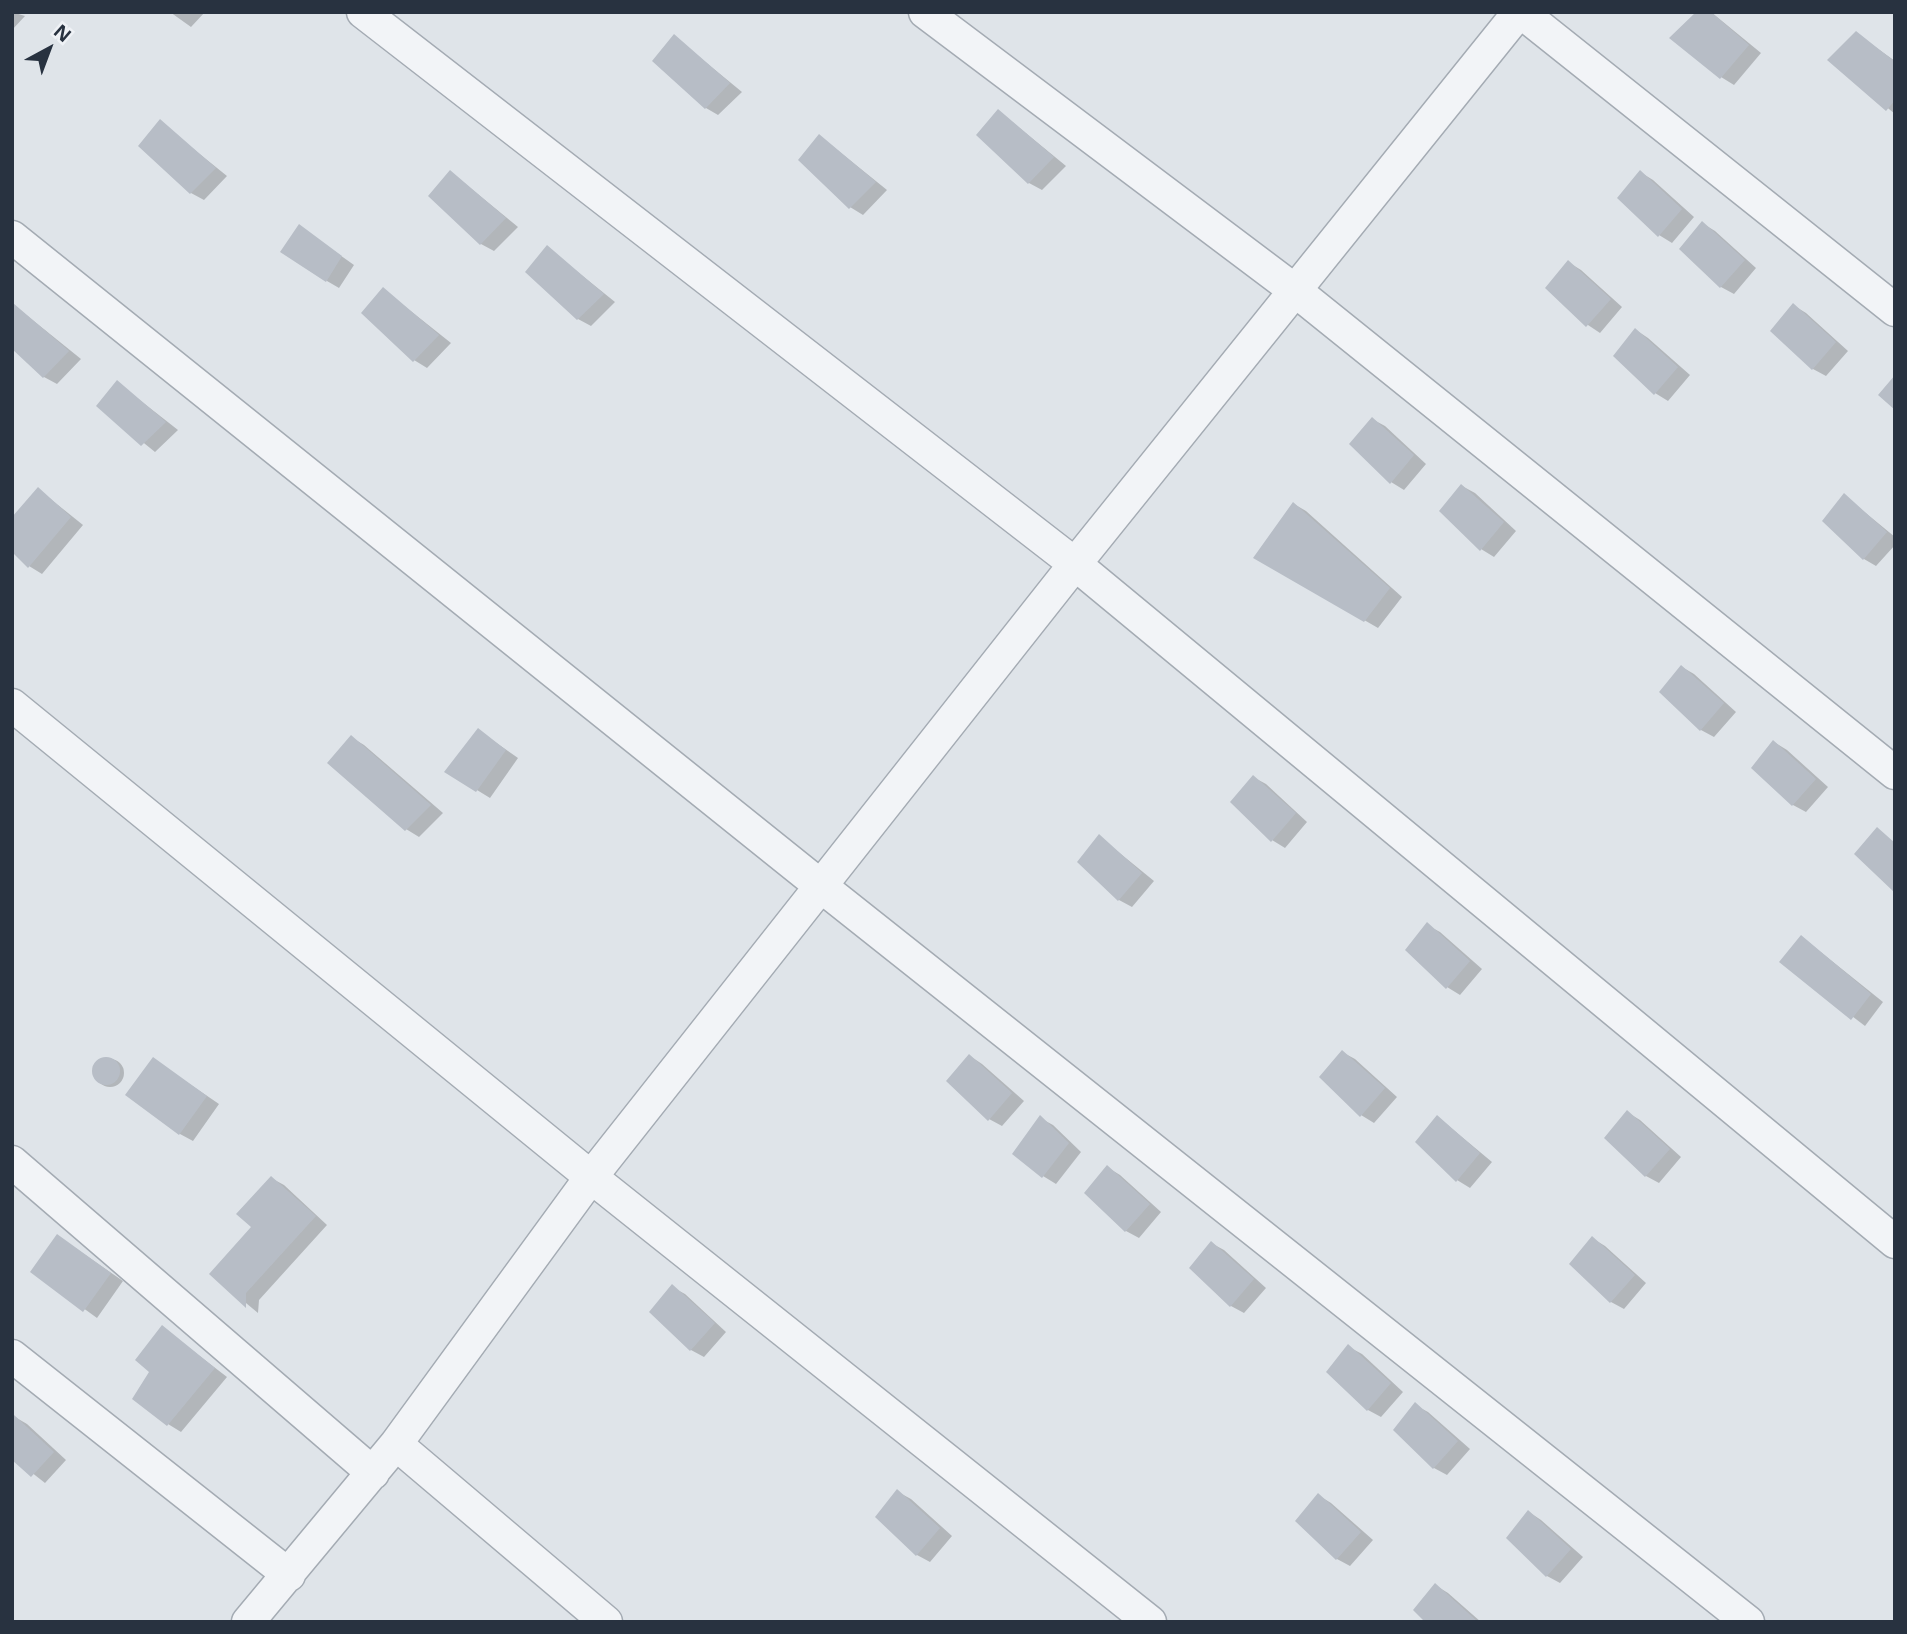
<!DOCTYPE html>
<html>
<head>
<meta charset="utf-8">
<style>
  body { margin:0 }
  #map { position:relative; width:1907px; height:1634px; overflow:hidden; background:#dfe4e9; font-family:"Noto Sans",sans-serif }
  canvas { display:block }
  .frame { position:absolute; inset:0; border:14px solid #283240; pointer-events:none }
  .north { position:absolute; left:14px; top:14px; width:70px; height:70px; -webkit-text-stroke:5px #eff2f6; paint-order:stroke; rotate:41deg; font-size:19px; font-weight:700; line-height:28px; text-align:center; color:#283240 }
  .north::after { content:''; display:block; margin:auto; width:24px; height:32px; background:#283240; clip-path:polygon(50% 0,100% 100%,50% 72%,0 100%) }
</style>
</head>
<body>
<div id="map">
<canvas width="1907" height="1634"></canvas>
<div class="frame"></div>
<div class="north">N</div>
</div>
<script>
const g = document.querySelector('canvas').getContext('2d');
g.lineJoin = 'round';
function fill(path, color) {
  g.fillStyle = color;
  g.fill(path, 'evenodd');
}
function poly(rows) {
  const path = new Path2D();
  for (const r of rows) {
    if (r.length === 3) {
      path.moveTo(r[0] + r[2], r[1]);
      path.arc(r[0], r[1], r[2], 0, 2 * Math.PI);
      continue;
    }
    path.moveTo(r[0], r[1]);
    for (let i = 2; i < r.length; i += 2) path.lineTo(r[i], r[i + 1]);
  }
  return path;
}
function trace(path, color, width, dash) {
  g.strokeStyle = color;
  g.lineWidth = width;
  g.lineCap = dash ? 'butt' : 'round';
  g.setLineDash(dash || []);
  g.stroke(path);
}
fill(poly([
  [12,12,25,16,12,30],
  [170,12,205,12,191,27],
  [1711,12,1761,53,1734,85,1721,77],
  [1856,33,1895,61,1895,114,1830,60],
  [675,37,742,92,718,115,706,108],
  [999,111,1066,166,1042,190,1029,183],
  [160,122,227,176,204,200,191,193,140,146],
  [820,136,887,190,863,215,850,207],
  [451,172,518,227,494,251,481,244,431,196],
  [1640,172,1653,180,1694,217,1672,243,1659,235],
  [1702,223,1715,231,1756,268,1734,294,1721,287],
  [299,226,354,265,339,288,327,281],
  [548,248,615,302,591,326,578,319,528,272],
  [1568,262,1581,270,1622,307,1600,333,1588,325,1548,288],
  [383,289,451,343,427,368,414,360],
  [14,305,81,359,57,384,44,377,12,346],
  [1793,305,1806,313,1848,351,1826,376,1813,369],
  [1636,330,1648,338,1690,375,1668,401,1655,393],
  [118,383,178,430,155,452,98,406],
  [1372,419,1385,426,1426,464,1404,490,1391,482],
  [1462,486,1475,493,1516,531,1494,557,1481,549],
  [38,489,83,525,42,574,29,566],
  [1845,496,1895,537,1895,545,1876,566,1864,559],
  [1294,504,1306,511,1402,597,1378,628,1255,557],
  [1682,667,1694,674,1736,712,1714,737,1701,730],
  [478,730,518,758,490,798,446,771],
  [351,737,364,745,443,813,419,837,406,829],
  [1774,742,1787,750,1828,787,1806,812,1793,805,1753,767],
  [1253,777,1266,784,1307,822,1285,848,1272,840],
  [1100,837,1154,881,1132,907,1119,900],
  [1427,925,1440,932,1482,969,1460,995,1447,987],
  [1802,937,1883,1002,1865,1026,1781,962],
  [1342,1052,1355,1059,1397,1097,1374,1123,1361,1115],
  [970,1056,982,1064,1024,1101,1002,1126,989,1119],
  [110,1073,14],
  [153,1059,219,1104,193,1141,180,1134],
  [1627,1112,1640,1120,1681,1157,1659,1183,1646,1176],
  [1438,1117,1492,1162,1470,1188,1457,1180],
  [1040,1118,1053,1125,1081,1152,1056,1184,1043,1176],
  [1107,1167,1120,1175,1161,1212,1139,1238,1126,1231],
  [271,1178,284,1185,327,1225,259,1300,258,1313,211,1274,254,1227],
  [58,1236,123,1281,97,1318,32,1271],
  [1592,1238,1605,1246,1646,1283,1624,1309,1611,1302],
  [1211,1243,1224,1250,1266,1288,1244,1313,1231,1306],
  [672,1287,685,1294,726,1332,704,1357,691,1350,652,1312],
  [162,1327,227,1377,181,1432,168,1424,151,1372],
  [1349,1347,1362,1354,1403,1392,1381,1417,1368,1410,1328,1372],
  [1415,1405,1428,1412,1470,1449,1447,1475,1434,1468,1395,1430],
  [15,1417,27,1424,66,1460,45,1483,12,1457],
  [898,1492,911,1499,952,1536,930,1562,917,1555],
  [1318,1495,1331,1503,1373,1540,1350,1566,1337,1559,1298,1521],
  [1529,1512,1541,1520,1583,1557,1560,1583,1547,1576,1508,1538],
  [1435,1585,1448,1593,1481,1622,1427,1622]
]), '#0003');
fill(poly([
  [1696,12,1711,12,1749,45,1720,79,1669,38],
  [1856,31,1895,62,1895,100,1886,111,1827,60],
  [674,34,730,83,705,109,652,61],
  [998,109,1054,157,1028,184,976,135],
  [160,119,216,168,190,194,138,146],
  [819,134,876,182,849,209,798,160],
  [450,170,506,218,480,245,428,196],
  [1640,170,1682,209,1658,237,1617,198],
  [1702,221,1745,260,1720,288,1679,249],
  [299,224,342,256,326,282,280,252],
  [547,245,604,294,577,320,525,272],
  [1568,260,1611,299,1586,327,1545,288],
  [383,287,439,335,413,362,361,313],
  [13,303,69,351,43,378,12,349],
  [1793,303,1836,342,1812,370,1770,331],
  [1635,328,1678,367,1654,395,1613,356],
  [1895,375,1895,410,1878,395],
  [117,380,166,422,141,446,96,406],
  [1372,417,1414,455,1390,484,1349,444],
  [1461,484,1504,522,1480,551,1439,511],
  [38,487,71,517,28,568,12,552,12,517],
  [1844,493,1887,532,1863,560,1822,521],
  [1293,502,1390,588,1364,622,1253,558],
  [1681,665,1724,703,1700,731,1659,692],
  [478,728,506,750,476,792,444,772],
  [351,735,431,805,405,831,327,763],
  [1773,740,1816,779,1792,806,1751,768],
  [1253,775,1296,813,1271,842,1230,802],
  [1877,827,1895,843,1895,893,1854,854],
  [1099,834,1142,873,1118,901,1077,862],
  [1427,922,1470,961,1446,989,1405,950],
  [1801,935,1871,994,1851,1020,1779,962],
  [1342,1050,1385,1088,1360,1117,1319,1077],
  [969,1054,1012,1093,988,1121,946,1081],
  [106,1071,14],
  [153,1057,207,1096,179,1135,125,1095],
  [1627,1110,1670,1149,1645,1177,1604,1138],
  [1040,1115,1069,1143,1042,1178,1012,1154],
  [1437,1115,1480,1153,1456,1182,1415,1142],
  [1107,1165,1150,1204,1125,1232,1084,1193],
  [271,1176,316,1216,246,1293,246,1308,209,1274,251,1227,236,1214],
  [57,1234,111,1273,83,1312,30,1272],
  [1592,1236,1635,1275,1610,1303,1569,1264],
  [1211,1241,1254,1279,1230,1307,1189,1268],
  [672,1284,715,1323,690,1351,649,1312],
  [162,1325,215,1368,167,1426,132,1399,149,1372,135,1360],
  [1348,1344,1391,1383,1367,1411,1326,1372],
  [1415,1402,1458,1441,1433,1469,1393,1430],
  [14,1415,54,1452,31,1477,12,1460],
  [897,1489,940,1528,916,1556,875,1517],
  [1318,1493,1361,1532,1336,1560,1295,1521],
  [1528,1510,1571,1549,1546,1577,1506,1538],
  [1435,1583,1478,1622,1425,1622,1413,1610]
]), '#b7bdc6');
const street = poly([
  [363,12,1075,564,1895,1242],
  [925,12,1297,292,1895,773],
  [1521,12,1895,310],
  [12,237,822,887,1748,1622],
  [12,705,591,1177,1150,1622],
  [12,1162,373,1473],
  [12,1356,289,1575],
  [396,1444,606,1622],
  [248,1622,396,1444,591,1177,1075,564,1519,12]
]);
trace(street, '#a4abb3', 35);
trace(street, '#f2f4f7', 32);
</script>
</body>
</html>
